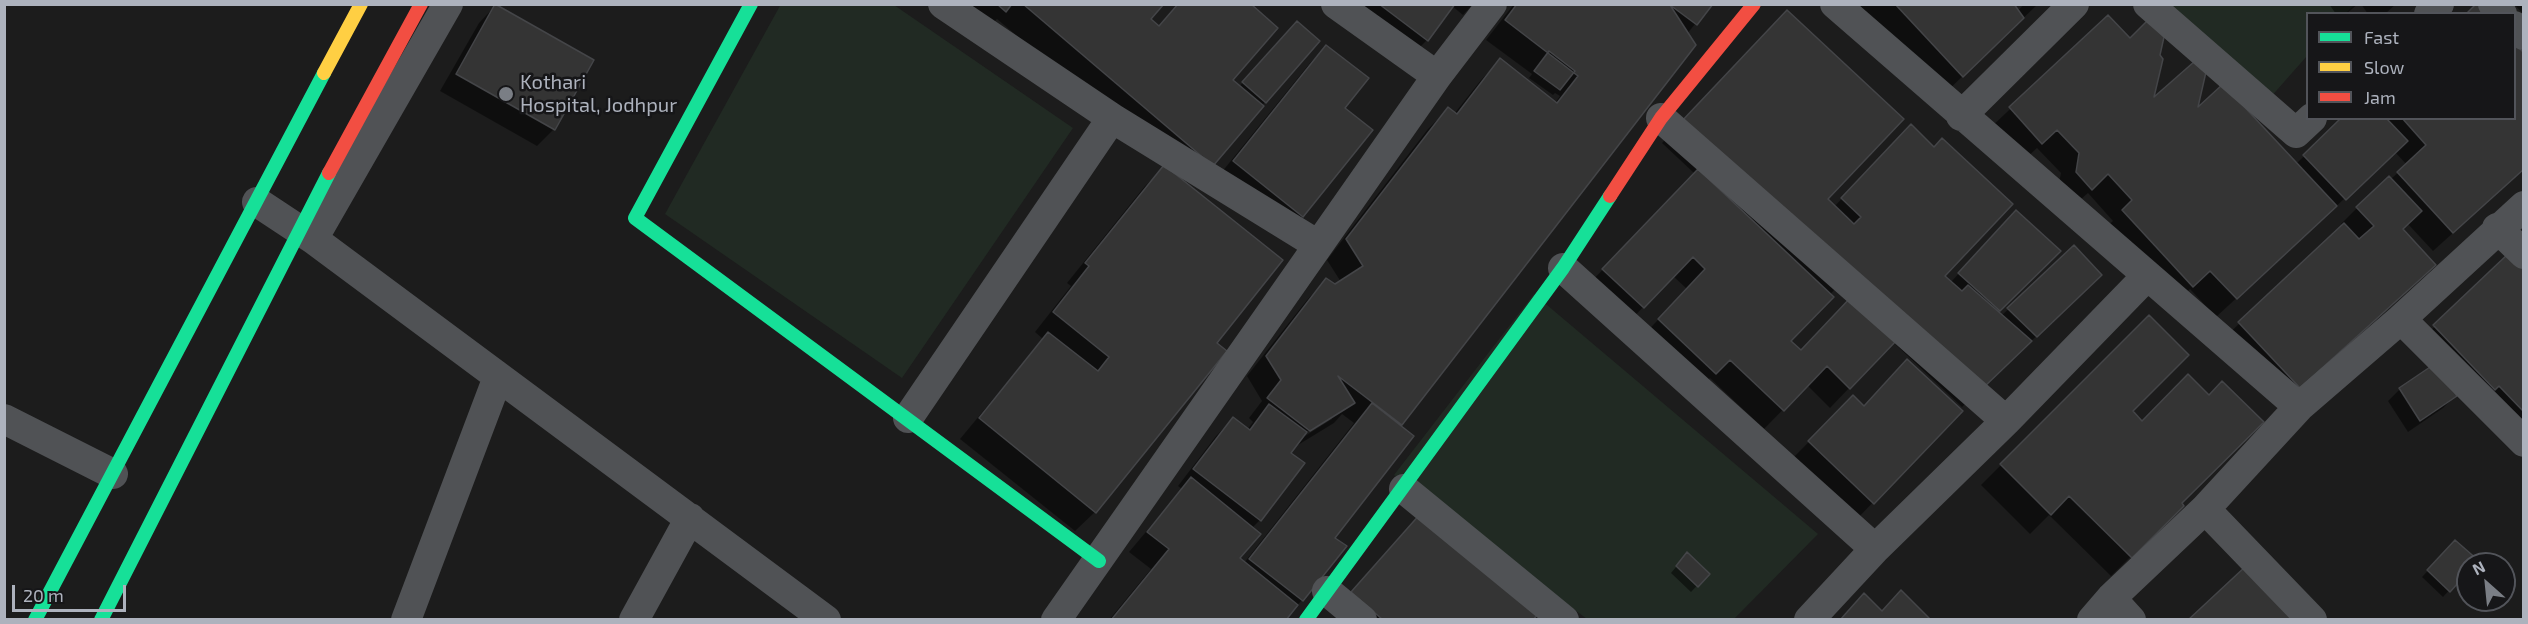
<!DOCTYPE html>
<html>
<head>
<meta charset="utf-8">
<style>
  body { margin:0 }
  #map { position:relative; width:2528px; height:624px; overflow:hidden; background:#1c1c1c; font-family:"Exo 2",sans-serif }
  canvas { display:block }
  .frame { position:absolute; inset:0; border:6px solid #adb2bd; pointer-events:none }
  .legend { position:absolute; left:2306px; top:12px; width:210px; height:108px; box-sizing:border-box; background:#161618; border:2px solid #52545a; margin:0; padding:8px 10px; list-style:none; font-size:18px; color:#adb2bd }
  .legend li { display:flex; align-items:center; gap:12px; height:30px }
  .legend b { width:30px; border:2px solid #52545a }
  .north { position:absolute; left:2456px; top:552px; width:60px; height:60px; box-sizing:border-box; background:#161618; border:2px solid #52545a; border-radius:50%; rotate:333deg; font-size:16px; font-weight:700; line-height:24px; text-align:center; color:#adb2bd }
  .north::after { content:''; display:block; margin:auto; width:21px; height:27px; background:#7a7e85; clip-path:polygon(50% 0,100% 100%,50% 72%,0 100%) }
  .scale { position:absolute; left:12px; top:585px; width:114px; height:27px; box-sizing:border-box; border:3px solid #adb2bd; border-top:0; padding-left:8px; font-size:18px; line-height:21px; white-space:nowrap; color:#adb2bd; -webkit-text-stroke:4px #161618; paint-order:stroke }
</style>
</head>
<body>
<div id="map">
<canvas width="2528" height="624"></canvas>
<div class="frame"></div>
<ul class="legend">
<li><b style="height:8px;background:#16e098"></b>Fast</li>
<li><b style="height:8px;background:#ffcf43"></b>Slow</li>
<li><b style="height:8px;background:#f24e42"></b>Jam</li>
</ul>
<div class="north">N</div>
<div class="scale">20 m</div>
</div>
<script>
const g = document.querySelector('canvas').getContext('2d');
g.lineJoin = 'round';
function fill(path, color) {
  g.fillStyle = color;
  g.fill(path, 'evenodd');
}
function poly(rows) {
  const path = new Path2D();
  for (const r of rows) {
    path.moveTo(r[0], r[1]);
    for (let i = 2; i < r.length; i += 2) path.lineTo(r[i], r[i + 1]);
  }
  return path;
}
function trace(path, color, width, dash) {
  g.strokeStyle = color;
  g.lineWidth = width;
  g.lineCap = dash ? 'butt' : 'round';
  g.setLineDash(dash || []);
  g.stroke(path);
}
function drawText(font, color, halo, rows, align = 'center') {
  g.font = font + ' "Exo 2",sans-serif';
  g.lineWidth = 5;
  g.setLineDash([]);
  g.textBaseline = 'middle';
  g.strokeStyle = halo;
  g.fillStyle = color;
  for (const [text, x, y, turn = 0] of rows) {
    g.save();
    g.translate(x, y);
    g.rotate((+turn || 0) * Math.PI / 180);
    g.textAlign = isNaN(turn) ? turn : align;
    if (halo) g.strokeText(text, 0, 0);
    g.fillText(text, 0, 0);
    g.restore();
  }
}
fill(poly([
  [781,4,894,5,1073,128,902,378,665,214],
  [2163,5,2354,5,2346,13,2308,14,2307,56,2269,99],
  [1534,294,1818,534,1734,619,1587,619,1394,475]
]), '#212a23');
fill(poly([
  [955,4,1162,4,1149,19,1158,27,1177,4,1248,4,1231,80,1239,87,1285,35,1265,102,1192,184,997,19,985,31],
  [1332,4,1473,4,1463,15,1452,6,1427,40,1407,60],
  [1514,4,1711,4,1687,34,1399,426,1333,538,1302,600,1284,620,1109,620,1151,569,1129,552,1182,489,1178,486,1216,436,1233,419,1247,430,1253,422,1249,418,1262,401,1247,376,1307,300,1326,280,1335,286,1341,282,1327,260,1428,129,1448,109,1454,114,1481,80,1500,60,1555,103,1560,96,1555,93,1553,95,1529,78,1532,74,1486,40],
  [1342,414,1354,423,1244,563,1238,558,1252,528,1260,520,1293,448,1334,423],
  [1332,415,1332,419,1305,436,1303,434],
  [1857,4,2012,4,2017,12,2024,4,2038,4,1942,96],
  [2329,4,2358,4,2346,14,2336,14],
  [2361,4,2396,4,2385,14,2368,14],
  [2514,4,2524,4,2524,15],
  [495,6,554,129,537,146,440,91,479,23],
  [2108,17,2152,102,2195,111,2296,164,2343,118,2514,118,2524,169,2433,251,2407,223,2401,230,2417,281,2282,403,2222,340,2342,226,2341,224,2357,208,2407,165,2395,152,2216,317,2190,289,2173,305,2103,230,2113,221,2088,193,2071,208,2057,192,2061,173,2037,148,2022,162,1990,128],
  [1767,32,1826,199,1834,207,1891,146,1943,276,1951,282,2004,224,2058,251,1997,312,2001,316,2074,248,2088,287,1962,407,1893,342,1830,408,1807,385,1764,429,1710,378,1695,392,1639,340,1687,289,1673,276,1624,327,1584,289,1695,174,1662,143],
  [1835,289,1849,301,1800,351,1789,341],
  [1326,47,1343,108,1302,216,1286,232,1217,178,1310,63],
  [1165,167,1095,512,1075,531,960,439,1043,339,1035,332,1071,286,1067,283,1145,186],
  [2524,239,2524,452,2445,378,2455,396,2443,408,2408,432,2388,401,2400,389,2434,366,2415,346],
  [2149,317,2131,411,2142,423,2182,506,2111,576,2049,515,2030,534,1981,485],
  [1853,397,1863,407,1961,411,1856,520,1792,459],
  [1421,515,1532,620,1341,620,1333,613],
  [2455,542,2476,561,2468,564,2468,570,2443,597,2422,577],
  [1687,554,1708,574,1691,592,1671,573]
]), '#0007');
const building = poly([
  [495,4,594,60,555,130,456,74,495,4],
  [997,4,1012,4,1006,12,997,4],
  [1023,4,1164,4,1151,19,1159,26,1178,4,1251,4,1278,28,1233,80,1264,106,1213,166,1023,4],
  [1379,4,1455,4,1428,41,1379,4],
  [1517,4,1713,4,1697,25,1670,5,1696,45,1402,425,1338,376,1355,403,1310,431,1267,398,1281,380,1266,356,1326,278,1335,284,1363,266,1346,239,1448,107,1457,114,1500,58,1557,103,1578,76,1505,20,1517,4],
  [1895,4,2014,4,2024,18,1963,77,1895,4],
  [2476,4,2479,4,2487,14,2466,14,2476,4],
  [1787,10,1904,119,1828,199,1854,224,1861,217,1841,198,1911,124,1934,147,1942,138,2013,204,1945,276,1962,291,1968,285,2032,341,1982,389,1680,123,1787,10],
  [2108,15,2130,38,2148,20,2164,37,2160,55,2163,59,2154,97,2195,61,2206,72,2198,107,2223,84,2337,206,2237,299,2210,271,2193,287,2122,210,2132,200,2108,174,2092,190,2076,172,2079,153,2057,130,2042,144,2009,107,2108,15],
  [1297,21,1320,41,1266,103,1242,82,1297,21],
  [2514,43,2524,53,2524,169,2453,233,2397,172,2426,145,2402,118,2514,118,2514,43],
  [1326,45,1369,78,1345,108,1373,130,1303,217,1233,161,1326,45],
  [1549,51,1575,71,1560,90,1534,71,1549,51],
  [2341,118,2386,118,2408,141,2346,200,2303,155,2341,118],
  [1164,165,1283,260,1217,343,1227,351,1096,513,979,418,1048,332,1098,371,1109,357,1053,312,1089,266,1085,263,1164,165],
  [1698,169,1834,297,1791,341,1801,350,1852,296,1897,340,1850,389,1827,366,1784,411,1730,360,1716,374,1658,319,1705,269,1693,257,1644,308,1602,269,1698,169],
  [2389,176,2422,211,2403,229,2436,265,2300,388,2238,322,2344,223,2359,239,2374,226,2356,207,2389,176],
  [2016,210,2061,251,2000,311,1958,273,2016,210],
  [2074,245,2102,275,2037,337,2007,308,2074,245],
  [2509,253,2524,269,2524,412,2499,386,2495,390,2433,325,2509,253],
  [2149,315,2189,355,2133,411,2142,421,2188,374,2209,395,2222,381,2264,422,2182,503,2184,506,2132,558,2069,496,2051,515,2000,464,2149,315],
  [1907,359,1963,411,1874,504,1808,441,1853,395,1864,406,1907,359],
  [2436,363,2457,396,2420,421,2399,388,2436,363],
  [1372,403,1414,436,1335,538,1347,546,1303,601,1249,559,1372,403],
  [1269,404,1307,432,1291,453,1305,463,1261,521,1193,469,1233,417,1250,430,1269,404],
  [1191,477,1261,534,1240,558,1298,605,1286,620,1111,620,1169,549,1147,532,1191,477],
  [1421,513,1538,614,1533,620,1383,620,1351,592,1421,513],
  [2455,540,2479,561,2468,564,2468,572,2450,592,2427,570,2455,540],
  [1687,552,1710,574,1698,587,1676,566,1687,552],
  [2246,566,2296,620,2188,620,2246,566],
  [1901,590,1931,620,1840,620,1864,593,1882,611,1901,590]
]);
fill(building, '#343434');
trace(building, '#444548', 1.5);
trace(poly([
  [943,4,1112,118,1318,245],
  [1336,4,1437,76],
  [1835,4,2299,407],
  [2148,4,2296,133,2312,118],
  [2493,4,2502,14],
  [2429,14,2439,4],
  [2514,26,2524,35],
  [1961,116,2074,4],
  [1661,118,2006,421],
  [257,202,313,239,826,620],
  [2497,228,2524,254],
  [313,239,448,4],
  [1563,268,1875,549],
  [2401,319,2524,442],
  [908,418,1112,118],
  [4,419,113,474],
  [1404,489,1564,620],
  [2205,509,2312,620],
  [1327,591,1362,620],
  [2111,598,2131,620],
  [406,620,498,377],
  [634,620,690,518],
  [1056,620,1437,76,1492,4],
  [1809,620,1875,549,2006,421,2146,277],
  [2092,620,2111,598,2205,509,2299,407,2401,319,2524,206]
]), '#505255', 30);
trace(poly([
  [751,4,635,218,1099,561],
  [35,620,324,73],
  [101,620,329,173],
  [1306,620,1563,268,1610,196]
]), '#16e098', 14);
trace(poly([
  [324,73,361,4]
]), '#ffcf43', 14);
trace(poly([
  [329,173,421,4],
  [1610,196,1661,118,1754,4]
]), '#f24e42', 14);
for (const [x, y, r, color] of [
  [506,94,8,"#7a7e85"]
]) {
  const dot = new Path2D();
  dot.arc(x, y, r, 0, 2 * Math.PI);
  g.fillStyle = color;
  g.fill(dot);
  trace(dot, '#161618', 2);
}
drawText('20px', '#adb2bd', '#161618', [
  ["Kothari",520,82],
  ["Hospital, Jodhpur",520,105]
], 'left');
</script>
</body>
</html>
